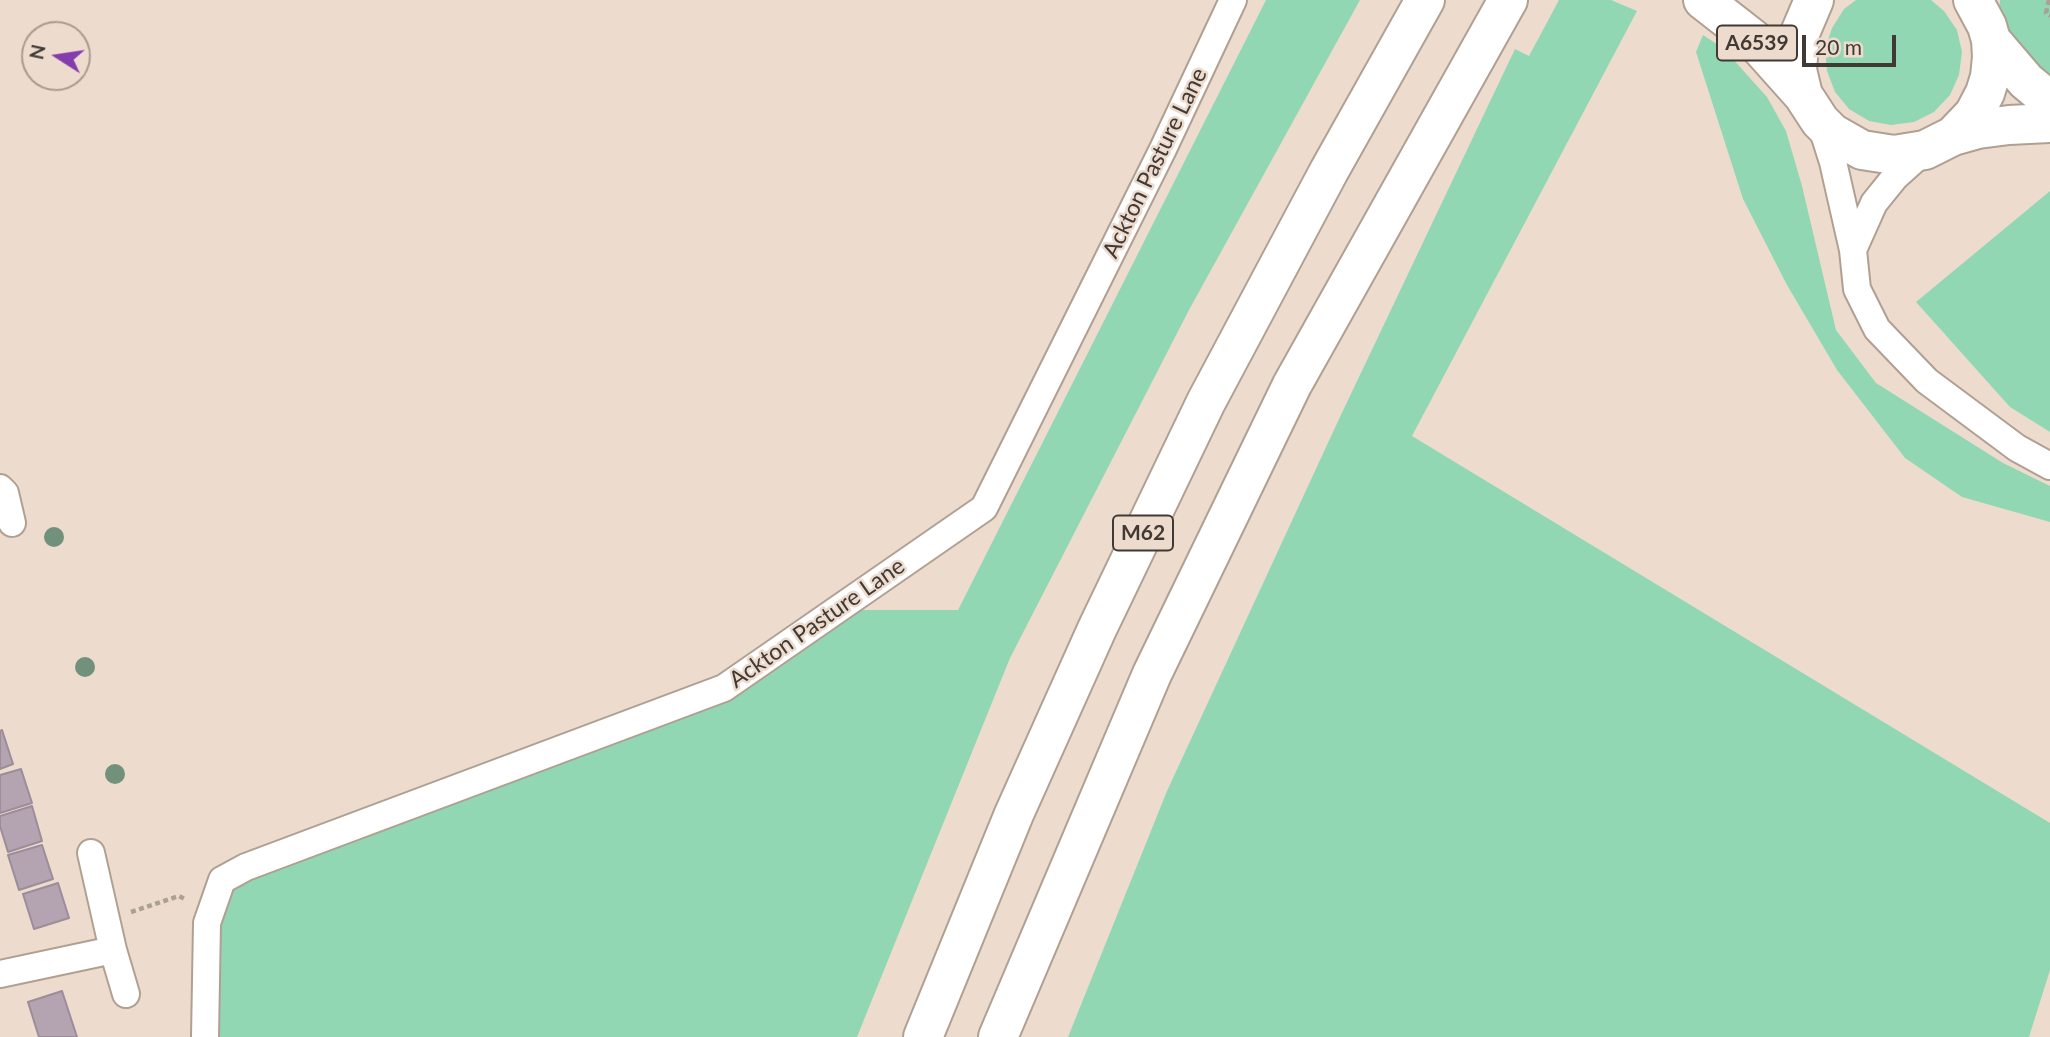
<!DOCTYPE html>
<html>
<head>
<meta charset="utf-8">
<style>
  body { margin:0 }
  #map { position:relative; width:2050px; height:1037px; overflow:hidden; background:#eddcce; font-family:Lato,sans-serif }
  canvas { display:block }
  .north { position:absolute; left:21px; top:21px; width:70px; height:70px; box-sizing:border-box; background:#eddcce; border:2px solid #a89b90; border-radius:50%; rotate:282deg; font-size:19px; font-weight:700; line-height:28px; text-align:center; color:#403934 }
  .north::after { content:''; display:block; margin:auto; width:24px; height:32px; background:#853cae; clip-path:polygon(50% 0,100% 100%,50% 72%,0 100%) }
  .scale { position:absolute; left:1802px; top:35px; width:94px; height:32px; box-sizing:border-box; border:4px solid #403934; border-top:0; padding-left:9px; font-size:21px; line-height:24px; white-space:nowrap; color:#403934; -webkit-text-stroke:5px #eddcce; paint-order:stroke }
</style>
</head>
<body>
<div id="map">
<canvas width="2050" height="1037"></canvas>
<div class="north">N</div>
<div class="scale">20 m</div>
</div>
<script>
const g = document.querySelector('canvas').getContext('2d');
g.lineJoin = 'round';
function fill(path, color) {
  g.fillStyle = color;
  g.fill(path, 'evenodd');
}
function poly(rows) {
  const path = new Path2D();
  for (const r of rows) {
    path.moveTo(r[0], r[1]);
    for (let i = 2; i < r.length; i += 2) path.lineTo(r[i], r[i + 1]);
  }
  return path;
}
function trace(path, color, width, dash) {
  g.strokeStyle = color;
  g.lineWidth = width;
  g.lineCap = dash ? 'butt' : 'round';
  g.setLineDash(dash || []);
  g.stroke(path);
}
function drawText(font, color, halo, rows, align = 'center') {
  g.font = font + ' Lato,sans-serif';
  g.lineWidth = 5;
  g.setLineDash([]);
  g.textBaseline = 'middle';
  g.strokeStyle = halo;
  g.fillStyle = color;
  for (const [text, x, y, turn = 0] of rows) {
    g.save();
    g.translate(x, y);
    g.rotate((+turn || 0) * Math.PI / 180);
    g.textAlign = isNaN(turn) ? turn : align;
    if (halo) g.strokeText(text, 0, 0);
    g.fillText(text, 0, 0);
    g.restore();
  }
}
fill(poly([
  [1266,0,1360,0,1189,310,1010,658,857,1037,205,1037,226,882,698,696,857,610,958,610],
  [1559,0,1611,0,1637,11,1412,436,2050,823,2050,970,2029,1037,1068,1037,1167,791,1339,419,1515,49,1529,56],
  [1856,0,1931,0,1944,11,1957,30,1962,52,1959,75,1950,95,1934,112,1914,122,1891,125,1869,121,1849,109,1835,92,1827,71,1825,49,1832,28,1844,9],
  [2000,0,2050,0,2050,81,2021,58,1999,12],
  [1703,35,1723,48,1767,97,1786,131,1802,186,1836,330,1876,383,2003,463,2050,486,2050,522,1962,497,1905,458,1837,370,1787,285,1743,199,1696,52],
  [2050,191,2050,432,2010,407,1916,302]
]), '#92d7b4');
const building = poly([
  [2,730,13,764,0,769,0,731,2,730],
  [21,769,32,803,0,813,0,775,21,769],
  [32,806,42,841,8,852,0,826,0,816,32,806],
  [42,845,53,879,19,890,8,855,42,845],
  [58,883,69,918,34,929,23,894,58,883],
  [62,991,77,1037,39,1037,28,1002,62,991]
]);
fill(building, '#b4a3b0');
trace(building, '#9d8c99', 2);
const minor = poly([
  [1820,121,1833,162,1853,250,1857,289,1877,329,1927,381,2017,448,2050,466],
  [1853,250,1874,203,1895,177,1924,151],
  [0,488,5,493,12,523],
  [91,853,113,950],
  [0,974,113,950,126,994],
  [205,1037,207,923,222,880,246,867,724,688,984,508,1163,149,1233,0]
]);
const primary = poly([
  [1703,0,1753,39,1803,95],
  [1814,0,1800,33,1797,70,1803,95,1820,121,1832,133,1862,150,1894,155,1925,150,1953,136,1974,114,1985,93,1990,77,1992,57,1991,40,1987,26,1973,0],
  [1991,40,2026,81,2050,101],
  [1953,136,1978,129,2009,125,2050,123]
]);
const motorway = poly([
  [923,1037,1014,814,1097,629,1206,402,1329,171,1425,0],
  [998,1037,1152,674,1292,385,1508,0]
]);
trace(minor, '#afa092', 30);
trace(primary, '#afa092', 42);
trace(motorway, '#afa092', 42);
trace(poly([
  [2049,0,2046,13,2050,16],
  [131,912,179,896,185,899]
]), '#ac9f94', 4.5, [5, 3.5]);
trace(minor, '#fff', 26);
trace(primary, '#fff', 38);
trace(motorway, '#fff', 38);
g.fillStyle = '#72917c';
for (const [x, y] of [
  [54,537],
  [85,667],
  [115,774]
]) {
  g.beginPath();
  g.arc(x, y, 10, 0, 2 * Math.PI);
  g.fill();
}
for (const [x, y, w] of [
  [1757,43,80],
  [1143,533,60]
]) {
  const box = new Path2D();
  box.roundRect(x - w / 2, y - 17.5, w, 35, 5);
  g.fillStyle = '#eddcce';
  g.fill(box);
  trace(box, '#403934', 2);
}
drawText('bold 21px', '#403934', null, [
  ["A6539",1757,43],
  ["M62",1143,533]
]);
drawText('23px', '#403934', '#eddcce', [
  ["Ackton Pasture Lane",1155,163,-64],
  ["Ackton Pasture Lane",817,623,-35]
]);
</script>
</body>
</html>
